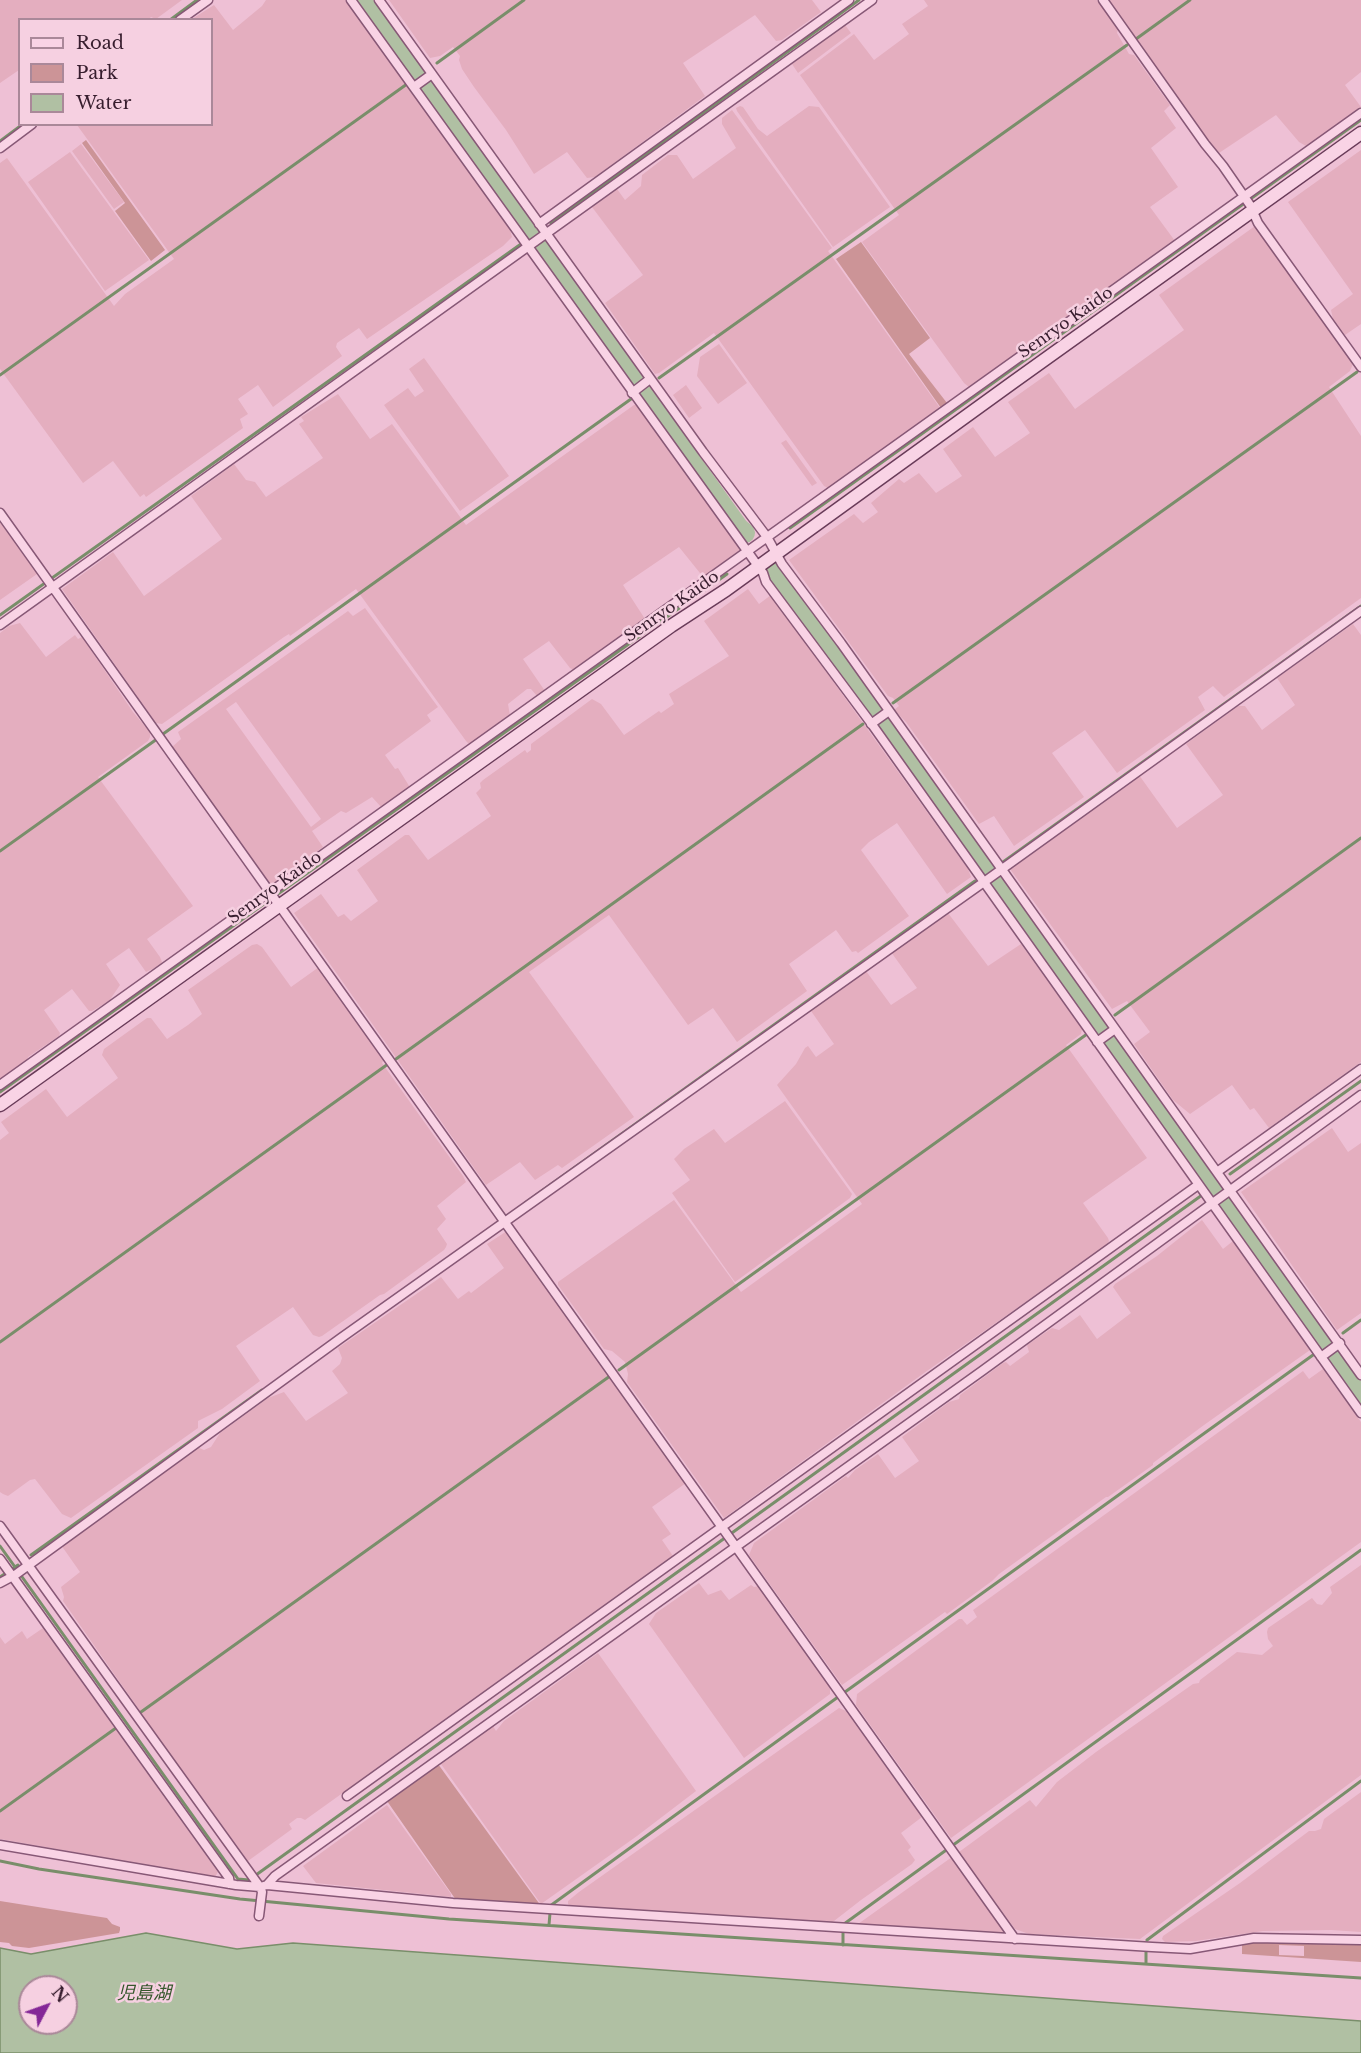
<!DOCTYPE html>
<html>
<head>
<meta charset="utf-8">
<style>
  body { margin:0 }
  #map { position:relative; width:1361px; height:2053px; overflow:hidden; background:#eec0d5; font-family:"Libre Baskerville",serif }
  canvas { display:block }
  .legend { position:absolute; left:18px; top:18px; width:195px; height:108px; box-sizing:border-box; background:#f6d0e1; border:2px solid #a89; margin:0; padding:8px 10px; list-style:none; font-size:18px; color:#371d2e }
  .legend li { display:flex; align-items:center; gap:12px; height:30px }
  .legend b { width:30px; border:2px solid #a89 }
  .north { position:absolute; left:18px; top:1975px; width:60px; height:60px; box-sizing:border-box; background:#f6d0e1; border:2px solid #a89; border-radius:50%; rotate:49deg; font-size:16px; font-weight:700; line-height:24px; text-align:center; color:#371d2e }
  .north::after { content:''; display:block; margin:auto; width:21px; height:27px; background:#842797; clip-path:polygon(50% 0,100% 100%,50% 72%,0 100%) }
</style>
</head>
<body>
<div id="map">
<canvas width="1361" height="2053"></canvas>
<ul class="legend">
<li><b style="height:8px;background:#f9d3e5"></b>Road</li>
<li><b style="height:16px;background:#cc9497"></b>Park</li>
<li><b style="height:16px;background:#b0c0a3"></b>Water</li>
</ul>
<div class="north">N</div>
</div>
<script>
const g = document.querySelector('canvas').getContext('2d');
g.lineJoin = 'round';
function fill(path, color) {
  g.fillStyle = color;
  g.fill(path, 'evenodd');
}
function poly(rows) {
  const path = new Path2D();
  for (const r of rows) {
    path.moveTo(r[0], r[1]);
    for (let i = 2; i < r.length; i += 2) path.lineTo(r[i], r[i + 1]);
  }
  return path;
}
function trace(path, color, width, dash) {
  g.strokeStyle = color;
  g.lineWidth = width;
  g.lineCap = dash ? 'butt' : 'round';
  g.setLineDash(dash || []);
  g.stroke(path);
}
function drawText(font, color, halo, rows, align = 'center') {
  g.font = font + ' "Libre Baskerville","Noto Sans JP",serif';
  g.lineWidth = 5;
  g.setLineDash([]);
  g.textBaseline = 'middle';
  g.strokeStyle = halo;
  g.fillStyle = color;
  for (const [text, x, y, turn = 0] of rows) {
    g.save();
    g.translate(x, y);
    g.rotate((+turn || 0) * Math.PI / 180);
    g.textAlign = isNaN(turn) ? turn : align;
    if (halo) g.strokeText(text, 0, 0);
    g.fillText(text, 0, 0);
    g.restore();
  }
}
fill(poly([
  [0,0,182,0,156,19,151,17,148,20,20,20,19,70,0,83],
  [266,0,346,0,510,229,512,237,503,246,367,339,359,328,337,343,336,347,342,356,273,407,258,385,238,399,248,414,240,419,243,428,146,497,144,494,140,497,113,461,83,483,0,369,0,163,7,158,114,306,125,294,174,259,77,125,212,124,212,20,192,19,214,5,233,30,262,6],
  [389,0,812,0,821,12,782,40,776,41,755,15,683,63,705,96,595,177,587,178,567,152,534,174,506,130,474,87,462,69,459,60,460,56,453,47,440,56,430,58],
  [924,0,1097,0,1118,29,1117,33,1129,54,1134,55,1170,105,1164,111,1176,128,1151,148,1178,187,1150,207,1175,241,969,387,964,383,862,242,899,215,800,75,854,34,874,60,909,34,902,24,928,6],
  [1108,0,1361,0,1361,72,1345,85,1361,107,1306,146,1299,142,1276,115,1219,153,1207,140],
  [845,25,851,33,798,73,792,64],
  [740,106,743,107,758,129,767,136,809,106,819,107,890,207,833,247,737,111,736,108],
  [732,110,832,248,828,251,940,408,828,488,824,486,714,333,659,373,655,374,605,303,643,275,592,207,617,189,625,200,641,186,642,175,668,155,677,155,693,179,736,148,722,124,722,118],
  [81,144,124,202,114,209,72,151],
  [1361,150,1361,324,1345,335,1333,319,1331,310,1353,294,1288,202],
  [70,152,149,260,105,291,28,182],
  [1255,226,1353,364,1350,371,1329,387,1361,436,1361,598,1224,697,1213,686,1198,697,1205,710,1117,773,1085,730,1052,753,1084,797,1014,846,994,816,979,824,906,722,894,710,899,706,893,698,888,696,789,560,854,514,863,523,878,512,871,503,899,479,904,483,919,473,936,493,962,476,943,449,973,427,995,457,1030,433,1008,402,1049,373,1075,409,1184,330,1159,295],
  [719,344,747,383,718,404,697,376,700,357],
  [424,358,509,476,460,511,384,405,408,388,415,397,424,391,409,369],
  [686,385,702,408,689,418,673,395],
  [338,394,370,439,392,424,466,525,634,405,636,405,742,551,704,578,679,547,623,585,645,619,574,670,570,668,549,641,523,659,545,691,537,696,531,689,527,689,508,704,510,716,473,743,469,744,466,741,356,589,290,636,289,634,284,637,172,717,162,724,156,723,62,589,113,552,144,596,222,539,191,496,234,464,246,480,255,482,266,497,323,458,299,424,304,421,301,417],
  [786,440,817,483,812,486,781,443],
  [0,522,37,574,0,600],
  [748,589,759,604,771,595,968,869,971,877,947,894,897,823,869,842,861,850,909,916,858,953,856,951,852,952,836,930,789,964,807,991,737,1042,713,1008,688,1025,609,915,529,972,634,1117,562,1168,558,1165,535,1180,520,1162,486,1185,294,913,321,894,338,917,344,914,351,921,378,901,357,870,405,835,409,835,428,860,491,816,476,793,481,788,480,783,483,780,525,750,527,753,531,750,531,744,592,699,601,704,624,735,659,711,661,713,674,704,669,694,729,656,704,621],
  [365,608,438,707,427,715,431,721,385,755,395,769,398,768,411,789,382,808,372,797,346,813,341,811,312,831,323,847,278,880,272,886,172,747,181,739,178,732,348,611,353,616],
  [236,702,321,819,311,827,226,709],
  [20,623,46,657,75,635,78,639,82,637,133,712,150,732,150,737,148,741,98,777,193,906,147,939,160,957,162,962,161,965,146,972,129,948,106,964,120,985,109,1001,92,1011,89,1011,72,989,44,1010,60,1033,59,1036,28,1057,26,1063,0,1080,0,633,9,626],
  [1353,624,1361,635,1361,1062,1269,1128,1254,1108,1250,1110,1232,1085,1190,1114,1173,1100,1134,1044,1150,1032,1127,1001,1112,1009,1010,869,1139,775,1177,828,1223,795,1186,744,1238,706,1245,706,1262,730,1295,705,1277,678],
  [948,913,988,966,1021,944,1082,1029,1081,1034,1066,1045,1147,1158,1083,1203,1108,1238,1109,1241,1106,1246,924,1373,724,1518,627,1382,628,1374,625,1362,612,1351,604,1349,558,1285,558,1282,674,1200,741,1292,862,1204,777,1085,796,1064,805,1048,808,1046,816,1057,834,1044,811,1011,866,971,891,1005,917,988,891,952],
  [257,944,262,947,291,987,319,967,384,1059,382,1063,463,1176,466,1182,437,1206,446,1219,437,1229,447,1244,446,1247,444,1250,384,1294,380,1295,322,1336,319,1337,313,1335,293,1307,236,1346,260,1381,222,1409,198,1421,198,1428,71,1518,62,1514,35,1479,30,1480,8,1496,3,1494,0,1492,0,1140,9,1133,1,1122,46,1089,67,1117,118,1078,102,1055,104,1049,147,1018,151,1018,167,1039,188,1025,202,1014,188,990,252,945],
  [785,1101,852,1194,850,1198,735,1282,672,1193,690,1180,674,1159,684,1149,714,1129,725,1143],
  [1332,1128,1348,1152,1361,1143,1361,1313,1337,1330,1241,1192],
  [1202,1220,1223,1249,1233,1241,1310,1350,1204,1425,1153,1463,1153,1465,1108,1497,1106,1497,999,1574,992,1581,947,1614,945,1612,842,1685,749,1555,754,1543,846,1476,848,1478,855,1470,878,1454,895,1478,919,1461,902,1437,949,1402,959,1399,960,1395,1003,1363,1006,1362,1010,1366,1029,1352,1027,1345,1052,1328,1059,1330,1080,1315,1097,1339,1131,1313,1113,1287,1115,1284,1157,1256],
  [507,1231,686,1483,652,1507,671,1534,662,1540,673,1556,305,1820,301,1818,297,1818,289,1824,292,1829,248,1861,144,1719,138,1708,63,1601,64,1597,61,1587,80,1572,61,1545,197,1447,204,1450,211,1447,220,1433,268,1398,284,1392,306,1421,348,1393,332,1371,340,1364,342,1358,338,1348,441,1277,458,1299,469,1291,471,1293,504,1268,487,1244],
  [1323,1369,1361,1422,1361,1542,951,1838,856,1705,857,1694,959,1619,962,1619,967,1625,977,1617,973,1610,1303,1371,1309,1379],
  [1361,1565,1361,1775,1140,1939,1029,1934,1015,1929,959,1852,1030,1800,1036,1807,1057,1782,1096,1752,1193,1684,1199,1683,1200,1680,1237,1652,1262,1655,1273,1646,1268,1639,1267,1632,1268,1628,1312,1598,1317,1604,1322,1605,1332,1593,1330,1587],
  [699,1583,708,1595,721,1590,729,1600,751,1585,754,1587,759,1586,830,1685,830,1694,744,1758,649,1624,656,1613],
  [43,1628,218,1872,215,1877,0,1839,0,1637,5,1644,22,1631,27,1639],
  [598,1653,696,1791,637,1836,541,1904,441,1764,493,1726,496,1731,504,1721],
  [839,1708,846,1711,922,1817,901,1833,911,1847,908,1850,915,1860,912,1864,861,1900,834,1921,831,1923,571,1907,568,1904,568,1901,579,1892],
  [1361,1792,1361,1932,1331,1930,1263,1931,1196,1941,1165,1942,1162,1939,1163,1936,1240,1883,1309,1831,1315,1831,1321,1829,1324,1819],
  [387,1805,451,1894,451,1897,316,1883,303,1866],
  [952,1857,1006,1933,859,1926,858,1924]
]), '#e4aebf');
fill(poly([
  [86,140,165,250,151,261,115,211,125,203,82,143],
  [861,242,930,338,909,354,947,403,941,408,836,259],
  [438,1764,541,1906,456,1900,387,1801],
  [0,1901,107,1918,112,1924,120,1927,120,1930,119,1933,29,1948,12,1946,9,1943,0,1942],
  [1285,1941,1361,1944,1361,1962,1242,1954,1242,1943],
  [1279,1945,1304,1946,1304,1956,1279,1955]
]), '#cc9497');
const water = poly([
  [146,1933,237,1949,293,1943,1361,2021,1361,2053,0,2053,0,1948,31,1954,146,1933],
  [30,1987,66,1987,66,2023,30,2023,30,1987]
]);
fill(water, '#b0c0a3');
trace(water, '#798e6a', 1.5);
trace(poly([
  [170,20,197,0],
  [1136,39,1190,0],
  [437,63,524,0],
  [0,141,23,124],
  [551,223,859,0],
  [0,375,421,74],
  [659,378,1127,45],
  [638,394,645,389],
  [790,528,1361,120],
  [0,615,535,234],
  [893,703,1357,372],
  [871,718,879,713],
  [163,734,631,399],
  [0,851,157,739],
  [1003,862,1361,606],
  [983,875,991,870],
  [1115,1015,1361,838],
  [396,1059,863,724],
  [0,1092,727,574],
  [1230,1174,1361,1081],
  [525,1203,975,881],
  [1343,1333,1361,1320],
  [0,1342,388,1064],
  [1320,1349,1328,1343],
  [619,1370,1101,1024],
  [0,1546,238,1879,249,1880,1216,1185],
  [31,1555,262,1390],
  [0,1577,18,1565],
  [845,1692,1313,1355],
  [141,1712,610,1376],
  [0,1811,116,1728],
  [0,1861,39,1869,240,1899,449,1919,1361,1978],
  [550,1906,838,1697],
  [844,1924,1361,1550],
  [549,1925,550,1913],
  [1147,1940,1361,1781],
  [843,1945,843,1933],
  [1146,1964,1146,1951]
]), '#798e6a', 3);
trace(poly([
  [361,0,739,528,745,533],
  [774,573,1361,1398]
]), '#b0c0a3', 20);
const street = poly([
  [351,0,763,573,766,582,871,723,1361,1413],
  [379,0,703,452,767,537,782,564,841,643,1361,1375],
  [1103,0,1205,144,1223,166,1250,205,1258,223,1361,367],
  [180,20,208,0],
  [414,87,432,74],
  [0,148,32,124],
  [539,224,849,0],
  [632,393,650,379],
  [0,513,1015,1939],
  [0,625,872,0],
  [871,724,889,711],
  [1097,1042,1115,1029],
  [0,1085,1361,113],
  [1217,1172,1361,1069],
  [1321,1357,1340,1343],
  [0,1526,260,1887,262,1892,259,1916],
  [0,1559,229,1878,230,1884],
  [0,1583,15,1575,341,1338,984,882,1361,611],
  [347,1796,1198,1185],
  [0,1845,236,1885,260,1887,267,1885,275,1876,982,1371,1361,1095],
  [267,1885,453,1903,1152,1947,1190,1949,1254,1938,1361,1940]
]);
const secondary = poly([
  [0,1105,671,626,726,590,1012,383,1361,133]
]);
trace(street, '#875876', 11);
trace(secondary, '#693b59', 15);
trace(street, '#f9d3e5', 8);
trace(secondary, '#f9d3e5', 12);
drawText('16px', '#371d2e', '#f6d0e1', [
  ["Senryo Kaido",1066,323,-35],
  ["Senryo Kaido",672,607,-35],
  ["Senryo Kaido",275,888,-36]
]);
drawText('italic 18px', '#35572c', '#f6d0e1', [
  ["児島湖",144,1994]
]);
</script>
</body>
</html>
